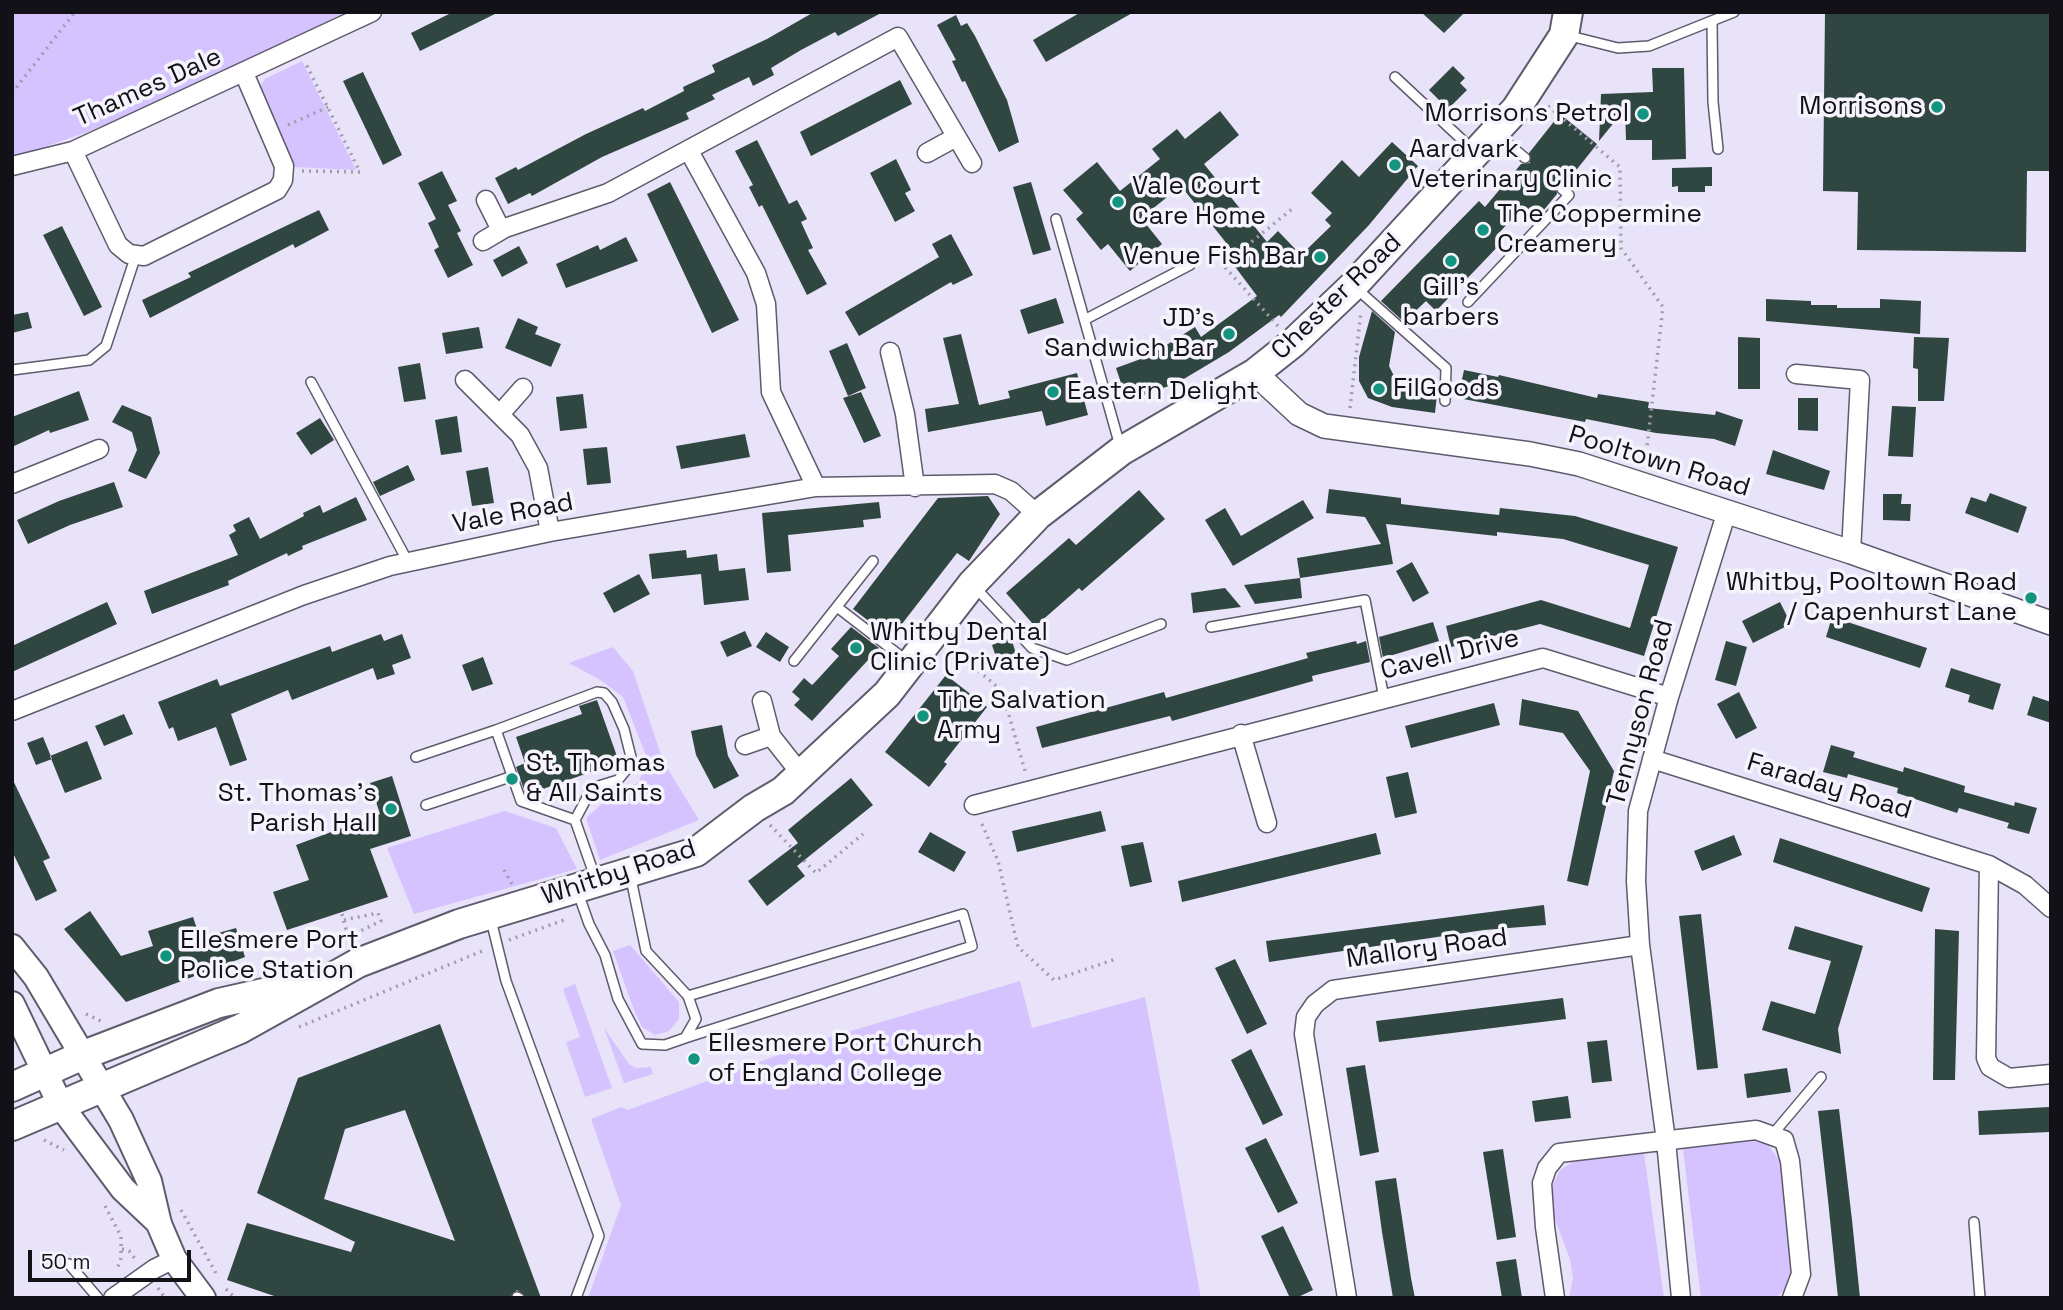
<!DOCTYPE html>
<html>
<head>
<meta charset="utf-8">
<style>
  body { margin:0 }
  #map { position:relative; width:2063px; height:1310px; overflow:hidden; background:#e9e3f9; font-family:"Space Grotesk",sans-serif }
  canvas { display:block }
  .frame { position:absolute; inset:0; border:14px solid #131118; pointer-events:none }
  .scale { position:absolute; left:28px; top:1250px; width:163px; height:32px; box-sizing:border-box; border:4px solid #131118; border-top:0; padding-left:9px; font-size:21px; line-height:24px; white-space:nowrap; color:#131118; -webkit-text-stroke:5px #f5f3fc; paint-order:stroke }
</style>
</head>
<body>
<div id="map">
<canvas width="2063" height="1310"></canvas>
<div class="frame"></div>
<div class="scale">50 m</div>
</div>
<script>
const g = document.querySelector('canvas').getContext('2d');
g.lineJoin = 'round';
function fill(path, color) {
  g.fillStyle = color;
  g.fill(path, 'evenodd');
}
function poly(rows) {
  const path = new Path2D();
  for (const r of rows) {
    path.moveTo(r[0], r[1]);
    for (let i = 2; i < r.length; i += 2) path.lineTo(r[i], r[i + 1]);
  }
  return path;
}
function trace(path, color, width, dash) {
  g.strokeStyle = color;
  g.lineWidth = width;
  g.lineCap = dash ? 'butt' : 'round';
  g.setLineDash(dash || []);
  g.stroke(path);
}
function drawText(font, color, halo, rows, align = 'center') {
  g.font = font + ' "Space Grotesk",sans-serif';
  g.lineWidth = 7;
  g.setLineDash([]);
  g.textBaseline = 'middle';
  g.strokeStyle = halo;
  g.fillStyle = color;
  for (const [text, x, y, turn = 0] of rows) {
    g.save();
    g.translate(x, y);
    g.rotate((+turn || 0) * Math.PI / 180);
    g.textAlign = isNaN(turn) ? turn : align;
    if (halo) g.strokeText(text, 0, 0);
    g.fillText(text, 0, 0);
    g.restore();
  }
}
fill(poly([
  [12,12,346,12,230,70,125,118,12,159],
  [302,61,356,170,293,167,258,90,265,79],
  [613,647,633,671,663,761,699,820,600,860,586,818,604,802,639,782,647,758,623,697,602,681,569,663],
  [505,811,556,828,577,869,414,914,387,848],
  [630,945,679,1002,679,1019,669,1031,655,1035,642,1027,634,1010,613,951],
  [1020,981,1032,1028,1145,997,1201,1298,588,1298,621,1205,591,1119,621,1107,628,1110,817,1041],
  [575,984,612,1088,585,1097,566,1042,580,1037,563,989],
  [604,1028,629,1064,636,1068,651,1067,653,1074,624,1083],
  [1753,1141,1768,1145,1780,1161,1791,1274,1787,1288,1775,1298,1701,1298,1683,1149],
  [1644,1153,1664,1298,1569,1298,1573,1278,1570,1259,1552,1212,1552,1187,1560,1170,1573,1162]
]), '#d5c3ff');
fill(poly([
  [453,12,499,12,420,51,411,33],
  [814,12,883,12,838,36,835,32,801,50,771,68,774,75,753,86,749,77,712,95,715,99,686,113,689,119,602,157,532,196,530,193,508,204,495,178,516,167,518,170,586,134,643,108,645,111,684,91,683,87,715,72,712,65,767,39],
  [1081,12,1134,12,1046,62,1033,40],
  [1421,12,1465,12,1444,33],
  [1825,12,2051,12,2051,171,2027,171,2026,252,1857,250,1858,192,1823,191],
  [956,15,961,26,967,23,975,36,1007,100,1019,142,999,152,965,81,962,82,952,61,956,60,937,25],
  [1453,66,1465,78,1460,83,1467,90,1448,109,1429,90],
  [1652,68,1684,68,1686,159,1652,160,1652,140,1626,140,1625,109,1599,141,1601,94,1653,92],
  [363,72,402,155,383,165,343,81],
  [900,80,912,104,811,156,800,132],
  [1220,111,1239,135,1204,164,1267,242,1278,231,1301,255,1331,226,1325,220,1332,213,1311,193,1342,160,1359,177,1392,142,1418,166,1369,225,1281,317,1279,315,1229,352,1177,383,1127,401,1116,368,1149,356,1195,327,1201,337,1257,296,1233,264,1239,259,1181,186,1141,218,1162,244,1130,271,1108,244,1101,250,1076,219,1083,213,1063,190,1097,162,1120,191,1160,159,1152,149,1177,129,1185,139],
  [1560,114,1597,144,1566,183,1556,185,1557,194,1538,217,1524,206,1499,233,1505,239,1436,311,1426,301,1404,322,1381,301,1479,201,1485,207,1521,164,1530,163,1529,153],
  [757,140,789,204,797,200,807,219,801,222,813,248,808,250,827,284,807,295,762,205,759,207,749,187,753,185,735,151],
  [896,159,911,190,905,193,915,211,895,222,870,173],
  [1712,167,1712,186,1705,186,1705,192,1678,192,1678,186,1672,187,1672,168],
  [442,171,457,201,448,205,461,231,457,233,473,265,448,278,434,250,439,247,428,223,436,219,418,183],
  [670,182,739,320,712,333,647,194],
  [1031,182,1051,250,1033,255,1013,187],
  [319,210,329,230,295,248,293,244,150,318,142,300,191,277,188,273],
  [62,226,102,307,84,316,43,235],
  [951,234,973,275,953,285,951,282,859,336,845,312,939,257,932,244],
  [626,237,638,261,566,288,556,264,598,245,600,250],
  [519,246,528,263,502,277,493,260],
  [1056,298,1064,323,1028,334,1020,310],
  [1766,299,1811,301,1811,305,1837,305,1837,308,1880,308,1880,299,1921,301,1920,334,1766,321],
  [1372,311,1395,332,1389,366,1396,380,1438,386,1435,413,1392,407,1368,398,1359,381,1359,357],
  [28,312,32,328,12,333,12,315],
  [518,318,538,327,535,334,561,344,551,367,505,348],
  [479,327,483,348,446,354,442,333],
  [961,334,979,405,1010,398,1008,391,1077,373,1088,415,1046,426,1042,411,928,432,925,409,959,404,943,338],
  [1738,337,1760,338,1760,389,1738,389],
  [1914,337,1949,338,1944,401,1918,401,1918,369,1913,368],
  [847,343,866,388,848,396,829,351],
  [420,363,426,399,404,402,398,367],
  [1464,370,1498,377,1499,375,1597,398,1598,394,1649,402,1648,408,1715,415,1716,411,1743,420,1735,446,1714,439,1656,433,1586,419,1585,422,1458,398],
  [79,391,89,420,50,433,49,430,12,447,12,417],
  [861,392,881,436,864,443,843,398],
  [583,394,587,428,560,431,556,397],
  [1798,398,1818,398,1818,431,1798,430],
  [122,405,151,417,160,453,146,479,128,471,137,450,132,432,112,422],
  [1892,406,1916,407,1913,457,1888,456],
  [457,416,462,452,441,455,435,420],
  [320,418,334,440,311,455,296,433],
  [745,434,750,457,681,469,676,446],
  [607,447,611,483,587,485,583,449],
  [1773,450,1830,471,1824,490,1766,474],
  [408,465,415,480,380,496,373,482],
  [488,467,494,503,472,506,466,471],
  [114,482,123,507,70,525,28,544,17,520,59,501],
  [1329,489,1401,498,1401,504,1426,507,1499,515,1500,508,1575,516,1678,547,1644,656,1540,624,1451,647,1446,626,1541,600,1630,628,1649,565,1563,539,1497,532,1497,536,1386,524,1393,564,1300,578,1302,598,1255,604,1244,585,1300,578,1297,558,1381,544,1365,517,1326,513],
  [1139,490,1165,519,1082,591,1079,588,1039,623,1032,623,1006,593,1069,538,1076,545],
  [1990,493,2027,507,2018,533,1965,513,1971,497,1986,502],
  [1883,494,1902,494,1901,504,1911,504,1910,521,1883,520],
  [988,496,1000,514,969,561,957,553,891,638,853,609,938,498],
  [356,497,367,520,302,546,303,549,288,556,287,553,228,581,229,585,152,614,144,591,238,555,229,535,236,531,233,525,249,517,260,539,304,516,303,513,320,505,323,513],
  [1303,500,1314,518,1233,566,1205,520,1225,508,1241,536],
  [879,502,881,518,863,520,864,527,788,535,791,571,767,573,762,513],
  [686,550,687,558,717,554,719,571,745,568,749,600,704,605,701,574,652,579,649,554],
  [1412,562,1429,593,1413,602,1396,571],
  [639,574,650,594,614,613,603,593],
  [1225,588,1241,607,1193,613,1191,593],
  [107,602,117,624,12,672,12,646],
  [1780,602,1791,624,1753,643,1742,621],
  [1832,617,1927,648,1920,668,1826,637],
  [1433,622,1439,641,1383,658,1379,637],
  [851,627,879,648,812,721,794,705,800,699,792,692,804,678,812,685,817,680,839,656,831,649],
  [745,631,752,646,727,657,720,642],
  [766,632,789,647,780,662,756,647],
  [381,634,384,641,402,634,411,658,392,665,395,674,377,680,373,668,292,700,288,690,231,714,247,760,230,766,216,727,178,741,173,727,169,729,158,702,217,679,220,686,330,646,332,652],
  [1011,638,1020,666,1001,672,992,645],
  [1356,641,1357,644,1366,641,1370,662,1312,676,1313,681,1172,721,1170,716,1042,748,1036,727,1164,692,1166,698,1308,658,1306,653],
  [1726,641,1747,647,1736,686,1715,680],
  [483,657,493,684,472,691,462,665],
  [1951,668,2001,684,1993,710,1968,702,1970,695,1945,687],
  [946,675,987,707,944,762,947,764,929,787,885,752],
  [1739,692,1757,728,1736,739,1717,704],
  [2033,696,2051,702,2051,723,2027,715],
  [1522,699,1578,711,1614,771,1588,886,1567,881,1590,771,1563,733,1519,725],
  [597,700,619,762,526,795,516,767,525,763,516,737,582,714,579,706],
  [1494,703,1500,725,1411,748,1405,726],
  [124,714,133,734,104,746,95,726],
  [722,725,728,756,739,776,714,789,696,755,691,731],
  [43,737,52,759,36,765,27,743],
  [87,741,102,779,65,793,50,756],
  [1831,745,1855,752,1853,757,1903,772,1904,767,1965,786,1964,792,2014,806,2015,802,2037,808,2029,834,2007,828,2009,823,1959,808,1957,813,1897,793,1898,788,1848,774,1847,778,1823,772],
  [1408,772,1417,813,1395,818,1386,777],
  [392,776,411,836,370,849,388,897,287,930,273,892,309,880,296,845,380,814,370,783],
  [12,778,50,858,43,861,57,891,36,901,12,851],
  [851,778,873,805,797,866,805,876,767,906,748,881,798,843,788,830],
  [1101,811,1106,831,1017,852,1012,831],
  [930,832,966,852,954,872,918,852],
  [1376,833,1381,854,1182,902,1178,881],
  [1734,835,1742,855,1702,871,1694,851],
  [1780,838,1930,888,1922,912,1773,862],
  [1143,842,1152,882,1130,887,1121,846],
  [1544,905,1546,925,1484,930,1269,962,1266,941],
  [90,911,121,956,153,946,148,931,193,917,200,938,236,928,245,957,126,1002,64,929],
  [1701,914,1718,1068,1697,1070,1679,916],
  [1795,926,1863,946,1838,1029,1841,1054,1762,1030,1771,1001,1815,1014,1831,961,1788,949],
  [1935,929,1959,931,1955,1080,1933,1080],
  [1235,959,1267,1024,1247,1034,1215,968],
  [1563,998,1566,1019,1379,1042,1376,1021],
  [440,1024,541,1298,526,1298,517,1290,510,1298,280,1298,227,1280,247,1223,351,1252,355,1242,257,1193,298,1078],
  [405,1110,455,1241,324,1199,345,1129],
  [1607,1040,1612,1081,1592,1083,1587,1042],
  [1251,1049,1283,1115,1263,1125,1231,1060],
  [1365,1065,1379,1152,1360,1156,1346,1068],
  [1787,1068,1791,1092,1747,1098,1744,1074],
  [1568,1096,1571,1118,1535,1122,1532,1101],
  [2049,1107,2050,1132,1979,1135,1978,1111],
  [1839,1109,1852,1220,1860,1298,1838,1298,1828,1200,1818,1111],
  [1266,1138,1298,1203,1278,1213,1245,1148],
  [1503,1149,1516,1237,1497,1240,1483,1152],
  [1396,1178,1411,1278,1415,1298,1393,1298,1382,1232,1375,1181],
  [1283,1226,1313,1290,1296,1298,1290,1298,1261,1236],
  [1516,1259,1522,1298,1502,1298,1496,1262]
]), '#304640');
const service = poly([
  [1712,22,1713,102,1718,149],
  [1566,35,1618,48,1649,46,1734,12],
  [1395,77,1472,149],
  [1498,135,1525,158],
  [1056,219,1120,446],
  [1357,289,1446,368,1445,401],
  [1468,302,1569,195,1562,189],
  [1086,319,1190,265],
  [12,370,89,360,106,346,136,255],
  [311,382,408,562],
  [973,585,1032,648,1067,660,1161,624],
  [837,607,907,661],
  [1211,627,1365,600,1384,698],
  [794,661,873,561],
  [416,757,496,730],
  [426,805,510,777],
  [575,820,521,801,496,730,597,692,604,693,612,702,624,729,631,757,627,769,618,780,592,788,575,820,595,877],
  [577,890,589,924,605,955,618,999,642,1044,665,1045,685,1038,696,1019,688,996,646,951,630,874],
  [491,920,506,981,599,1236,576,1298],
  [685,1038,972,946,963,914,688,996],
  [1773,1134,1821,1077],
  [1974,1222,1980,1298],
  [69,1264,98,1298],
  [517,1297,519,1298]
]);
const minor = poly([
  [73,151,118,245,129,254,144,256,277,190,283,180,284,166,244,73],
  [689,151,756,273,766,304,771,392,816,487],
  [927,153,956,137],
  [12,166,73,151,372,12],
  [486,200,501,230],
  [483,241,505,228,608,193,898,37,972,163],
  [890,352,905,414,915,487],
  [1796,374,1860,380,1851,552],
  [465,380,520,435,538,468,550,532],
  [500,414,523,388],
  [12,484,99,449],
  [762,701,771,736,801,774],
  [12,711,304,595,390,566,550,532,816,487,995,484,1011,491,1038,515],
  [1241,734,1267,823],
  [745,745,771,736],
  [1652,759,1989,865,2025,885,2051,908],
  [974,805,1543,658,1669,697],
  [1989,865,1986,1058,1990,1067,2009,1078,2051,1074],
  [113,1298,154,1269,174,1259],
  [1347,1298,1304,1034,1306,1017,1315,1004,1333,990,1640,945],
  [1555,1298,1545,1227,1542,1183,1547,1168,1559,1153,1756,1130,1784,1140,1790,1161,1801,1274,1792,1298],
  [1681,1298,1666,1141,1640,945,1636,881,1638,811,1669,697,1727,511]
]);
const tertiary = poly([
  [1255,373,1299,414,1324,426,1530,454,1579,464,1851,552,2051,623]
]);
const secondary = poly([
  [12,947,36,977,121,1120,149,1181,159,1224,174,1259,203,1298],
  [12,1004,61,1106,123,1189,159,1223]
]);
const primary = poly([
  [12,1087,81,1056,219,1003,299,985],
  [12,1126,240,1029,358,963,459,924,696,852,754,808,783,791,887,694,972,584,1038,515,1121,451,1255,373,1293,343,1353,286,1516,109,1564,35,1568,12]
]);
trace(service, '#5f5a6c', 12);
trace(minor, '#5f5a6c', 21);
trace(tertiary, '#5f5a6c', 26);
trace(secondary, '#5f5a6c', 28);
trace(primary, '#5f5a6c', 32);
trace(poly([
  [12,93,75,12],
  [1548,106,1620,167,1621,248,1663,307,1645,464],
  [288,125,328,107],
  [302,171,360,172,305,62],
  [1278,326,1223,265,1292,209],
  [1350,408,1361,311],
  [952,648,1002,691,1025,771],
  [982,824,998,861,1018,947,1054,980,1116,959],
  [770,825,816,873,863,834],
  [504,870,512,884],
  [342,914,348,937],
  [344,920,378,913,381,921,348,937],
  [509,940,564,920],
  [86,1014,103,1022],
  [299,1027,482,951],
  [44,1140,64,1150],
  [105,1206,121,1236,121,1258,117,1270],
  [181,1210,218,1277],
  [122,1249,129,1251,136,1260],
  [158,1288,165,1298],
  [226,1289,235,1298]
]), '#a19cad', 3.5, [2, 5]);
trace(service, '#fff', 9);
trace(minor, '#fff', 18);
trace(tertiary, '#fff', 23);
trace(secondary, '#fff', 24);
trace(primary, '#fff', 28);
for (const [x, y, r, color] of [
  [1937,107,7,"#13947e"],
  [1643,114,7,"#13947e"],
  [1395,165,7,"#13947e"],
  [1118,202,7,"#13947e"],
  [1483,230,7,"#13947e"],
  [1320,257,7,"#13947e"],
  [1451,261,7,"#13947e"],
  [1229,334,7,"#13947e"],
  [1379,389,7,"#13947e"],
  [1053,392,7,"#13947e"],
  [2031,598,7,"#13947e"],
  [856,648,7,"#13947e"],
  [923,716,7,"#13947e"],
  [512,779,7,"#13947e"],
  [391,809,7,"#13947e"],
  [166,956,7,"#13947e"],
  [694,1059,7,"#13947e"]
]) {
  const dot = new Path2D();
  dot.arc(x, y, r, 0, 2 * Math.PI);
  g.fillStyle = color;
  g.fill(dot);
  trace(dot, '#f5f3fc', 2.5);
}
drawText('26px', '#131118', '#f5f3fc', [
  ["Thames Dale",148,88,-24],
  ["Chester Road",1337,297,-44],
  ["Pooltown Road",1659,462,17],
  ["Vale Road",513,514,-11],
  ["Cavell Drive",1450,655,-14],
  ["Tennyson Road",1641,713,-75],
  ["Faraday Road",1829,787,17],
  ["Whitby Road",619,873,-18],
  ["Mallory Road",1427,949,-8]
]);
drawText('26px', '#131118', '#f5f3fc', [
  ["Morrisons",1923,107,"right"],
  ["Morrisons Petrol",1629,114,"right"],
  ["Aardvark",1409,150],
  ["Veterinary Clinic",1409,180],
  ["Vale Court",1132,187],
  ["Care Home",1132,217],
  ["The Coppermine",1497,215],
  ["Creamery",1497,245],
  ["Venue Fish Bar",1306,257,"right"],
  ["Gill's",1451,288,"center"],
  ["barbers",1451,318,"center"],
  ["JD's",1215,319,"right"],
  ["Sandwich Bar",1215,349,"right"],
  ["FilGoods",1393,389],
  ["Eastern Delight",1067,392],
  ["Whitby, Pooltown Road",2017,583,"right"],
  ["/ Capenhurst Lane",2017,613,"right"],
  ["Whitby Dental",870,633],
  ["Clinic (Private)",870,663],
  ["The Salvation",937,701],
  ["Army",937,731],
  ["St. Thomas",526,764],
  ["& All Saints",526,794],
  ["St. Thomas's",377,794,"right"],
  ["Parish Hall",377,824,"right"],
  ["Ellesmere Port",180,941],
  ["Police Station",180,971],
  ["Ellesmere Port Church",708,1044],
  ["of England College",708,1074]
], 'left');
</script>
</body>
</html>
